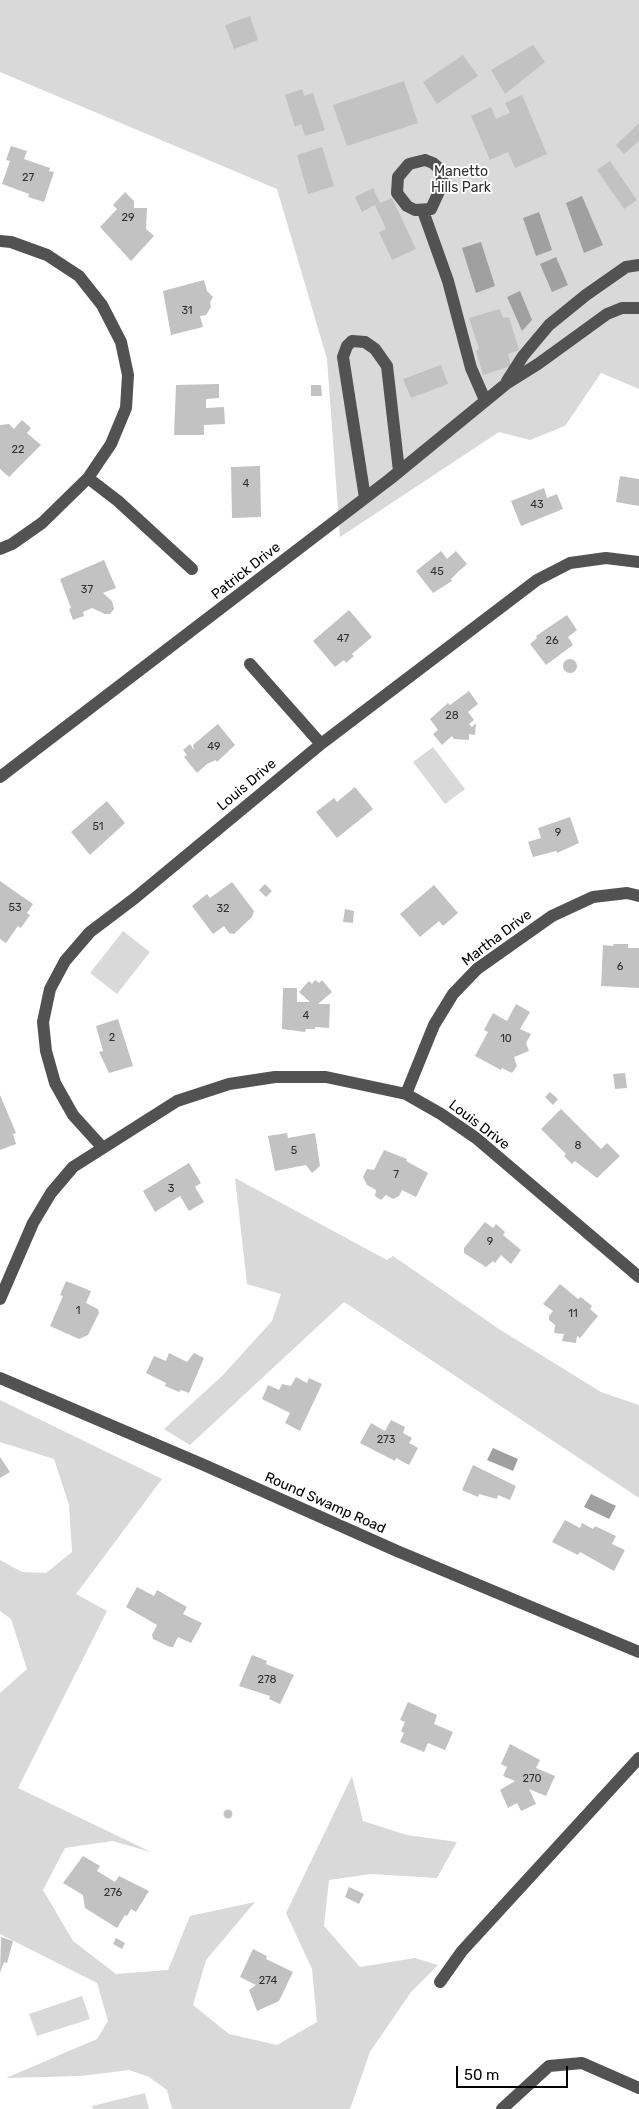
<!DOCTYPE html>
<html>
<head>
<meta charset="utf-8">
<style>
  body { margin:0 }
  #map { position:relative; width:639px; height:2109px; overflow:hidden; background:#fff; font-family:Rubik,sans-serif }
  canvas { display:block }
  .scale { position:absolute; left:456px; top:2066px; width:112px; height:22px; box-sizing:border-box; border:2px solid #000; border-top:0; padding-left:6px; font-size:15px; line-height:18px; white-space:nowrap; color:#000; -webkit-text-stroke:4px #fff; paint-order:stroke }
</style>
</head>
<body>
<div id="map">
<canvas width="639" height="2109"></canvas>
<div class="scale">50 m</div>
</div>
<script>
const g = document.querySelector('canvas').getContext('2d');
g.lineJoin = 'round';
function fill(path, color) {
  g.fillStyle = color;
  g.fill(path, 'evenodd');
}
function poly(rows) {
  const path = new Path2D();
  for (const r of rows) {
    if (r.length === 3) {
      path.moveTo(r[0] + r[2], r[1]);
      path.arc(r[0], r[1], r[2], 0, 2 * Math.PI);
      continue;
    }
    path.moveTo(r[0], r[1]);
    for (let i = 2; i < r.length; i += 2) path.lineTo(r[i], r[i + 1]);
  }
  return path;
}
function trace(path, color, width, dash) {
  g.strokeStyle = color;
  g.lineWidth = width;
  g.lineCap = dash ? 'butt' : 'round';
  g.setLineDash(dash || []);
  g.stroke(path);
}
function drawText(font, color, halo, rows, align = 'center') {
  g.font = font + ' Rubik,sans-serif';
  g.lineWidth = 4;
  g.setLineDash([]);
  g.textBaseline = 'middle';
  g.strokeStyle = halo;
  g.fillStyle = color;
  for (const [text, x, y, turn = 0] of rows) {
    g.save();
    g.translate(x, y);
    g.rotate((+turn || 0) * Math.PI / 180);
    g.textAlign = isNaN(turn) ? turn : align;
    if (halo) g.strokeText(text, 0, 0);
    g.fillText(text, 0, 0);
    g.restore();
  }
}
fill(poly([
  [0,0,639,0,639,389,601,373,565,426,530,440,499,432,340,537,327,359,277,189,0,72],
  [433,747,465,789,445,804,413,762],
  [123,931,150,952,117,994,90,973],
  [235,1178,387,1260,393,1256,499,1329,601,1392,639,1405,639,1498,344,1302,190,1445,164,1429,222,1376,272,1321,281,1294,247,1284],
  [0,1400,162,1479,76,1594,107,1611,18,1788,151,1852,112,1841,65,1848,43,1890,73,1941,116,1974,168,1970,190,1916,255,1902,206,1960,193,2005,229,2034,277,2045,317,2022,312,1969,286,1913,352,1776,363,1821,407,1835,457,1842,437,1878,371,1874,329,1880,324,1926,360,1967,415,1958,438,1965,411,1992,370,2052,350,2109,172,2109,167,2090,149,2077,129,2070,81,2076,6,2078,97,2039,108,2021,97,1983,0,1934,0,1693,27,1669,11,1619,0,1611,0,1560,22,1572,46,1573,72,1552,69,1505,54,1459,0,1442],
  [82,1996,90,2019,37,2036,29,2014],
  [145,2093,149,2109,93,2109,92,2106]
]), '#d9d9d9');
fill(poly([
  [582,196,603,245,584,253,566,203],
  [539,212,552,250,536,256,523,218],
  [481,242,495,286,476,293,462,248],
  [556,257,568,285,552,292,540,264],
  [520,291,532,320,522,331,507,297],
  [493,1448,518,1459,513,1471,487,1460],
  [591,1494,616,1506,609,1519,584,1507]
]), '#a0a0a0');
fill(poly([
  [250,16,258,40,234,49,225,25],
  [533,45,545,62,505,94,491,70],
  [463,55,478,76,437,104,423,82],
  [404,81,418,123,347,146,333,105],
  [302,89,304,96,313,93,325,130,305,136,301,124,295,127,285,95],
  [522,95,547,154,515,168,508,152,490,160,471,116,491,107,496,119,498,118,510,113,505,103],
  [639,123,639,141,624,154,616,145],
  [11,146,27,151,24,159,50,168,49,171,54,172,44,202,28,197,29,194,2,184,10,161,6,160],
  [322,147,334,186,308,194,297,155],
  [610,161,637,200,624,209,597,170],
  [373,188,380,203,392,198,416,249,392,260,379,232,386,229,375,205,362,212,355,197],
  [125,192,134,201,134,208,147,208,146,229,154,236,131,261,100,227,117,209,113,205],
  [204,280,207,291,213,297,210,302,211,307,206,315,200,316,203,327,171,335,163,291],
  [500,309,503,318,509,317,519,350,508,354,511,366,483,375,476,351,479,349,469,318],
  [441,365,448,384,411,398,403,379],
  [219,384,219,398,206,399,206,408,224,407,225,424,204,425,204,435,174,435,176,385],
  [311,385,321,385,322,396,311,396],
  [22,420,31,428,27,433,41,445,9,477,0,469,0,425,9,424,14,429],
  [260,466,261,517,232,518,231,467],
  [620,476,639,479,639,506,616,502],
  [544,488,547,498,557,494,563,509,521,526,511,501],
  [441,551,447,559,456,551,467,564,458,572,451,579,452,581,433,593,416,571],
  [104,560,116,588,103,593,112,601,114,609,110,614,105,614,92,608,83,612,84,616,73,620,69,609,71,608,60,579],
  [349,610,372,637,352,654,354,656,346,663,344,660,335,667,313,641],
  [567,615,577,630,568,637,573,645,546,665,530,644,537,638,536,636],
  [570,666,7],
  [469,691,478,704,468,712,474,720,469,724,472,727,476,723,475,735,469,734,469,740,454,739,452,736,442,745,433,734,438,730,430,719,448,703,450,705],
  [218,724,235,745,217,762,216,760,207,764,197,773,184,757,187,755,183,750,190,744,194,750,193,745],
  [355,787,373,809,337,838,316,812,334,798,337,802],
  [107,801,125,823,90,855,71,832],
  [570,817,579,843,557,853,556,851,533,857,528,842,541,838,538,828],
  [0,881,33,904,27,913,30,915,21,928,18,926,6,943,0,939],
  [232,882,254,911,252,917,234,934,229,933,224,926,213,934,192,906,207,894,210,898],
  [265,884,272,891,266,897,259,890],
  [434,885,458,913,443,926,439,921,420,937,400,914],
  [345,909,354,911,353,923,343,922],
  [614,944,628,944,628,948,639,948,639,988,601,986,603,945,613,946],
  [315,980,319,983,322,980,332,992,318,1004,330,1004,329,1028,315,1027,315,1029,306,1029,305,1032,282,1029,283,988,297,988,297,1002,310,1002,299,992,309,981,312,984],
  [516,1004,530,1012,520,1029,531,1034,526,1043,529,1051,514,1057,517,1066,512,1073,502,1068,501,1070,475,1056,488,1032,484,1030,493,1013,507,1021],
  [118,1019,133,1066,109,1073,99,1052,103,1051,96,1026],
  [625,1073,627,1088,615,1089,613,1074],
  [550,1092,558,1099,553,1105,545,1097],
  [0,1095,16,1133,13,1134,16,1144,0,1150],
  [561,1109,601,1149,607,1143,620,1156,597,1178,575,1161,572,1164,564,1156,566,1154,541,1129],
  [287,1133,288,1138,315,1133,320,1166,312,1173,306,1165,275,1171,268,1136],
  [384,1150,407,1159,406,1161,428,1173,416,1197,402,1190,399,1196,393,1199,386,1195,381,1200,375,1196,376,1190,367,1185,363,1177,367,1169,374,1170],
  [189,1163,201,1183,195,1187,204,1202,189,1211,180,1196,155,1212,143,1191],
  [485,1222,493,1228,496,1224,505,1232,503,1235,521,1250,511,1264,501,1255,495,1263,493,1261,486,1267,464,1253,464,1248],
  [66,1281,91,1291,86,1303,98,1309,99,1313,88,1335,79,1339,50,1326,63,1296,60,1295],
  [560,1284,578,1299,581,1297,592,1306,590,1309,598,1316,580,1338,577,1336,576,1343,562,1341,564,1334,554,1333,555,1325,549,1320,549,1316,553,1311,543,1304],
  [169,1353,187,1362,194,1353,204,1358,189,1393,181,1390,179,1392,165,1386,166,1383,146,1373,154,1356,166,1361],
  [296,1377,307,1383,309,1378,322,1384,300,1431,285,1423,290,1413,262,1399,268,1385,279,1390,282,1384,291,1386],
  [391,1420,405,1427,403,1433,412,1438,409,1443,418,1448,409,1465,396,1458,395,1461,360,1443,371,1423,385,1431],
  [0,1457,10,1472,0,1478],
  [473,1465,516,1486,510,1500,498,1495,497,1499,479,1494,478,1497,462,1490],
  [565,1520,580,1528,582,1523,593,1529,595,1526,616,1536,612,1544,625,1550,614,1571,580,1552,578,1555,552,1542],
  [137,1587,154,1596,157,1590,187,1607,183,1614,202,1623,191,1643,178,1637,173,1647,170,1647,153,1639,152,1635,157,1625,126,1607],
  [252,1655,267,1661,266,1664,294,1675,280,1704,269,1699,270,1696,239,1686],
  [408,1702,437,1715,434,1724,453,1732,445,1750,428,1743,424,1752,400,1742,404,1733,401,1731,405,1722,400,1720],
  [510,1744,540,1760,536,1768,555,1776,546,1796,529,1789,536,1804,521,1811,517,1803,508,1808,500,1790,515,1781,503,1776,507,1767,501,1764],
  [228,1814,4.5],
  [83,1856,100,1866,97,1871,115,1882,119,1876,149,1891,136,1912,131,1909,127,1916,125,1915,117,1928,85,1908,83,1895,63,1883],
  [349,1887,364,1894,359,1904,345,1897],
  [1,1937,13,1941,7,1963,4,1962,0,1973],
  [116,1938,125,1943,122,1949,113,1944],
  [253,1949,267,1956,266,1959,293,1972,279,2001,257,2011,249,1990,256,1985,240,1977]
]), '#c2c2c2');
trace(poly([
  [425,160,433,163,442,171,442,185,431,209,415,210,407,206,397,193,398,177,409,164,425,160],
  [423,211,448,281,471,368,485,400],
  [0,241,11,242,47,255,79,276,102,305,121,342,128,375,126,408,111,444,88,478,42,523,12,544,0,549],
  [507,381,523,356,549,325,586,295,626,267,639,265],
  [88,478,118,501,192,569],
  [365,498,343,357,347,346,352,341,365,342,375,349,387,366,399,471],
  [250,664,321,744],
  [0,777,390,479,506,384,538,364,607,314,622,308,639,308],
  [406,1094,434,1025,453,994,477,969,552,916,593,897,627,893,639,896],
  [102,1147,73,1115,55,1083,46,1051,43,1022,50,989,65,961,90,932,135,898,321,744,537,580,570,563,606,558,639,562],
  [0,1299,33,1223,51,1193,73,1167,177,1101,229,1084,275,1077,326,1077,406,1094,441,1114,476,1138,639,1277],
  [0,1378,204,1465,397,1551,639,1652],
  [440,1982,462,1951,639,1758],
  [502,2109,549,2066,582,2063,639,2088]
]), '#525252', 12);
drawText('11px', '#303030', null, [
  ["27",28,178],
  ["29",128,218],
  ["31",187,311],
  ["22",18,450],
  ["4",246,484],
  ["43",537,505],
  ["45",437,572],
  ["37",87,590],
  ["47",343,639],
  ["26",552,641],
  ["28",452,716],
  ["49",214,747],
  ["51",98,827],
  ["9",558,833],
  ["53",15,908],
  ["32",223,909],
  ["6",620,967],
  ["4",306,1016],
  ["2",112,1038],
  ["10",506,1039],
  ["8",578,1146],
  ["5",294,1151],
  ["7",396,1175],
  ["3",171,1189],
  ["9",490,1242],
  ["1",78,1311],
  ["11",573,1314],
  ["273",386,1440],
  ["278",267,1680],
  ["270",532,1779],
  ["276",113,1893],
  ["274",268,1981]
]);
drawText('14px', '#303030', '#fff', [
  ["Manetto",461,172],
  ["Hills Park",461,188]
]);
drawText('14px', '#000', '#fff', [
  ["Patrick Drive",246,571,-38],
  ["Louis Drive",247,785,-40],
  ["Martha Drive",497,938,-37],
  ["Louis Drive",479,1125,37],
  ["Round Swamp Road",325,1503,24]
]);
</script>
</body>
</html>
